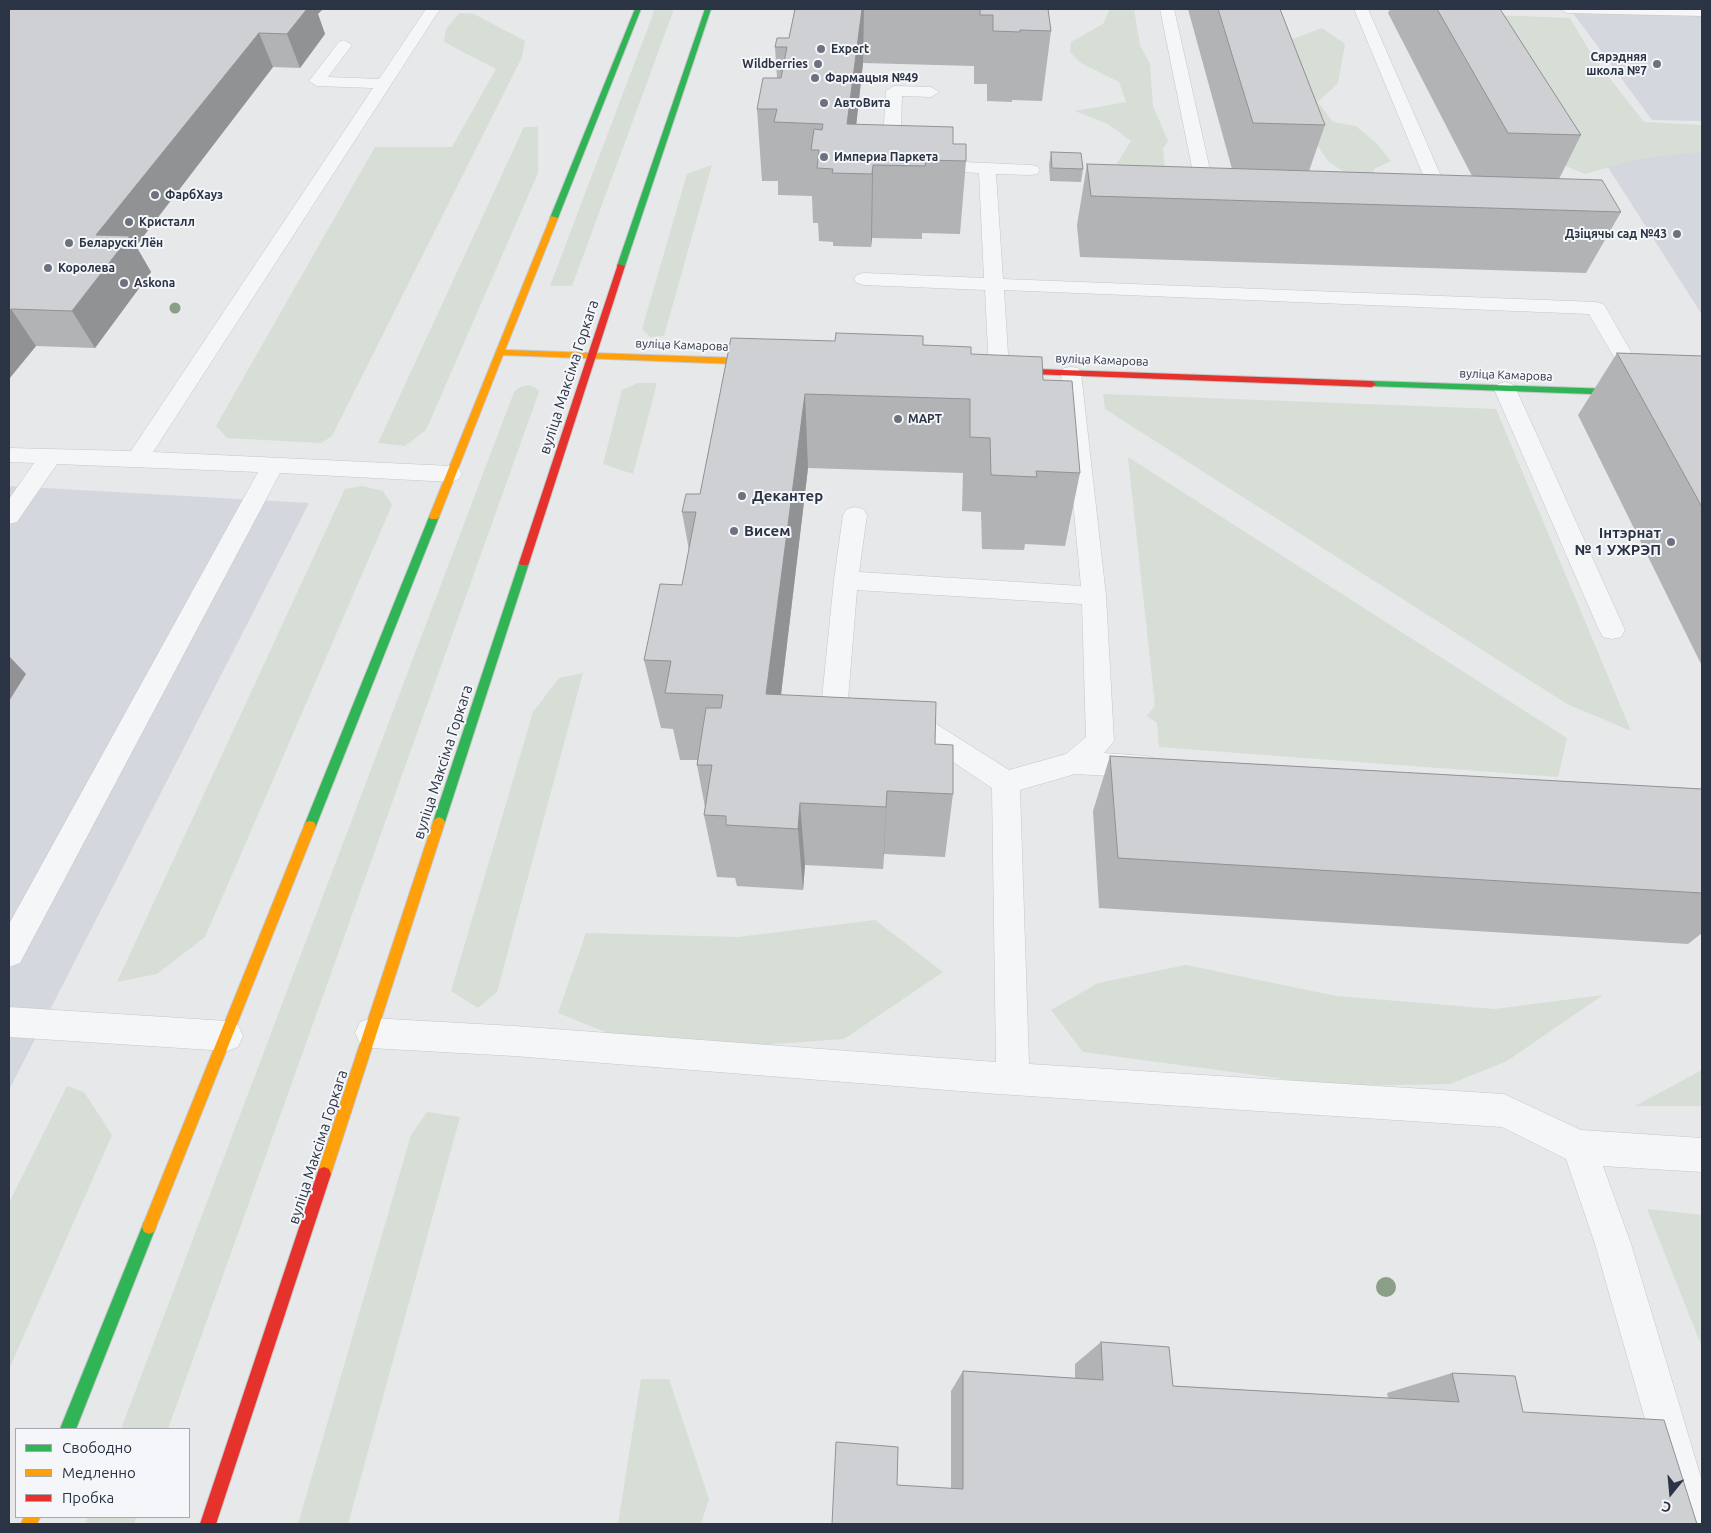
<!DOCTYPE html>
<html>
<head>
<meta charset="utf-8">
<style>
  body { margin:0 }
  #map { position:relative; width:1711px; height:1533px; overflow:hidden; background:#e6e8ea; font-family:Ubuntu,sans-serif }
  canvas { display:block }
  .frame { position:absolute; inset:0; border:10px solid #2b3445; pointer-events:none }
  .legend { position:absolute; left:15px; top:1428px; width:175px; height:90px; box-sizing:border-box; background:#f4f6f9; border:1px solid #a4a8b1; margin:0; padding:6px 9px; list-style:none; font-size:15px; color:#2b3445 }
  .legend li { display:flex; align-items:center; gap:10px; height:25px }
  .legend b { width:25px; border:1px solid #a4a8b1 }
  .north { position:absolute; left:1646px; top:1468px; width:50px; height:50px; -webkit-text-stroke:4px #f4f6f9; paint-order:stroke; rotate:197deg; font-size:14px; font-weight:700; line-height:20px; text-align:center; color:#2b3445 }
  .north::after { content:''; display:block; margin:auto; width:18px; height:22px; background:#2b3445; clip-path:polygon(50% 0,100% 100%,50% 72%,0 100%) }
</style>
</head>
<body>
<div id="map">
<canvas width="1711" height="1533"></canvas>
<div class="frame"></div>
<ul class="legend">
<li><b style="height:6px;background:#30b455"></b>Свободно</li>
<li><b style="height:6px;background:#ff9f0a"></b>Медленно</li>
<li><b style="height:6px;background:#e5322d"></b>Пробка</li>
</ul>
<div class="north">С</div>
</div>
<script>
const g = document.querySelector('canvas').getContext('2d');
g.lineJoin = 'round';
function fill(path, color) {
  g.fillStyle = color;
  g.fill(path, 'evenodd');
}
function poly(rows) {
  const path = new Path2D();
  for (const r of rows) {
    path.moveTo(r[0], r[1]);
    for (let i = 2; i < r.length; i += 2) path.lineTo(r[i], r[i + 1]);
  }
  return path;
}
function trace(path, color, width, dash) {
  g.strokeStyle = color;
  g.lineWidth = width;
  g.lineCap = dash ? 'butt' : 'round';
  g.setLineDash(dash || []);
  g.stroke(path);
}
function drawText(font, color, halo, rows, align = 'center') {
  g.font = font + ' Ubuntu,sans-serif';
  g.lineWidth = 4;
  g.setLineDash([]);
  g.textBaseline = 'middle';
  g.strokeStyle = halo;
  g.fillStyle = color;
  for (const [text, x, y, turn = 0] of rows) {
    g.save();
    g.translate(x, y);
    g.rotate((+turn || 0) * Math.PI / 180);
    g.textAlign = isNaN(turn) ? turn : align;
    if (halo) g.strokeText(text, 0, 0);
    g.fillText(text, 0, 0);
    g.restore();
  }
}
fill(poly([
  [1570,9,1702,9,1702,121,1652,120],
  [1702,148,1702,315,1606,164],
  [9,486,309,503,9,1090]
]), '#d4d7dd');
fill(poly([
  [655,9,674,9,572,286,550,286],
  [1110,9,1134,9,1140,45,1150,64,1153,106,1168,141,1163,149,1166,181,1344,172,1328,161,1304,126,1277,45,1322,28,1345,44,1338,83,1318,102,1333,122,1356,126,1377,144,1391,161,1374,169,1372,187,1106,208,1083,204,1109,176,1131,141,1108,124,1075,111,1126,102,1119,82,1081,63,1070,52,1071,42,1103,24],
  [460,13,474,14,525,41,522,57,332,436,321,443,227,438,216,426,375,147,452,147,496,69,444,42,446,29],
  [1493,15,1570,18,1593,57,1644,122,1702,125,1702,152,1642,158,1585,174,1556,162],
  [524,127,538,127,538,173,426,430,405,446,378,443],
  [712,165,664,336,650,337,642,329,687,174],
  [638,383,657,383,633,474,603,464,622,390],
  [529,385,536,388,539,392,168,1429,121,1429,514,392,520,387],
  [1103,394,1496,409,1631,731,1567,704,1105,409],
  [1128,457,1567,738,1558,777,1159,747,1157,723,1147,716,1155,705],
  [362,486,383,491,392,505,205,937,157,974,117,982,345,489],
  [583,673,497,992,478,1008,451,991,533,712,559,678],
  [875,920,943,972,844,1039,717,1048,615,1036,558,1013,586,933,738,937],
  [1186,965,1336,996,1495,1009,1603,995,1507,1061,1450,1084,1337,1086,1083,1052,1051,1010,1098,983],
  [1702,1070,1702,1106,1635,1106],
  [67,1086,84,1092,112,1135,9,1369,9,1203],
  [427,1112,460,1117,348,1524,298,1524,411,1135],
  [1647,1209,1702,1215,1702,1347],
  [641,1379,669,1379,709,1499,701,1524,618,1524],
  [88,1517,136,1517,134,1524,85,1524]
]), '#d6ded6');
const lane = poly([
  [426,9,440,9,153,452,451,466,459,469,462,474,459,479,451,482,280,473,20,963,9,967,9,924,258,472,57,464,17,522,9,524,9,499,34,463,9,462,9,448,131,451,373,88,317,86,309,81,339,42,344,40,352,45,328,77,379,79,426,9],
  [1160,9,1174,9,1215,192,1212,196,1200,196,1197,192,1160,9],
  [1354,9,1368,9,1451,199,1448,203,1436,203,1433,199,1354,9],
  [1560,9,1702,9,1702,16,1567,13,1560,9],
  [894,86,931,87,939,92,931,97,902,96,900,153,941,161,1031,165,1037,166,1040,170,1037,174,1031,175,996,174,1003,279,1596,302,1603,304,1606,308,1650,385,1647,390,1640,392,1633,390,1589,314,1004,290,1009,370,1006,375,999,376,992,375,989,370,985,290,864,285,857,283,854,279,857,275,864,273,984,278,979,173,941,171,885,160,882,156,886,91,894,86],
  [1071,367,1078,368,1081,373,1106,596,1114,741,1104,753,1146,756,1156,759,1160,767,1156,775,1146,778,1075,774,1020,790,1029,1064,1504,1094,1581,1130,1702,1138,1702,1172,1603,1166,1631,1244,1702,1481,1702,1524,1675,1524,1595,1244,1566,1159,1502,1127,998,1094,514,1056,371,1048,360,1044,355,1033,360,1022,371,1018,514,1026,996,1062,992,788,896,724,892,717,896,710,905,706,914,710,1009,770,1066,754,1086,737,1082,604,857,590,848,699,869,704,873,711,869,718,860,721,825,715,821,708,834,580,843,515,847,509,855,507,863,509,867,515,859,572,1081,586,1061,373,1064,368,1071,367],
  [1505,382,1512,384,1516,389,1625,630,1621,637,1612,639,1603,637,1599,630,1494,389,1498,384,1505,382],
  [9,1007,227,1021,238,1025,243,1036,238,1047,227,1051,9,1037,9,1007]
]);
const fast = poly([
  [635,9,641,9,558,218,551,220,550,218,635,9],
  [705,9,711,9,625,266,618,268,617,266,705,9],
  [1372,381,1702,392,1702,398,1369,386,1368,384,1372,381],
  [434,514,439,517,316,826,314,830,310,831,306,830,304,826,429,517,434,514],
  [524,559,529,563,445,822,443,825,439,827,435,825,433,822,519,563,524,559],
  [149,1220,154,1222,156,1227,76,1429,60,1429,144,1222,149,1220]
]);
const slow = poly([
  [551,216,558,218,505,350,764,359,768,362,764,365,503,355,439,517,437,519,431,519,429,517,551,216],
  [439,817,443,819,445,822,331,1174,329,1179,324,1181,319,1179,317,1174,433,822,435,819,439,817],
  [310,821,314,822,316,826,156,1227,154,1232,149,1234,144,1232,142,1227,304,826,306,822,310,821],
  [24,1517,40,1517,37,1524,21,1524,24,1517]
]);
const jam = poly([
  [618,264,625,266,529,563,527,565,521,565,519,563,618,264],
  [1007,368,1372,381,1376,384,1372,387,1004,373,1003,371,1007,368],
  [324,1167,329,1169,331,1174,216,1524,200,1524,317,1174,319,1169,324,1167]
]);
trace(lane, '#c4c6c8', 1);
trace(fast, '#c4c6c8', 2);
trace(slow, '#c4c6c8', 2);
trace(jam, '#c4c6c8', 2);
fill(lane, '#f5f6f7');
fill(fast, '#30b455');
fill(slow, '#ff9f0a');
fill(jam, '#e5322d');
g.fillStyle = '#8a9e88';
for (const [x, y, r] of [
  [175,308,5.5],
  [1386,1287,10]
]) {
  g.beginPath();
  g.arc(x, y, r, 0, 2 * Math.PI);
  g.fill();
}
fill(poly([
  [9,9,318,14,325,34,300,68,273,67,136,246,151,272,95,348,36,346,9,379],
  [795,9,1048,9,1051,31,1042,101,1012,100,1012,102,987,101,987,84,974,84,974,66,863,63,856,124,953,144,966,161,960,234,922,233,922,239,872,238,871,247,833,246,833,242,819,241,818,223,813,223,812,196,778,195,778,181,762,181,757,109,777,78,775,47,789,38],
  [1188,9,1280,9,1325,125,1309,171,1472,176,1388,13,1390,9,1500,9,1581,135,1559,179,1621,212,1586,273,1080,257,1077,225,1087,164,1232,169],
  [1051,152,1083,169,1081,182,1050,181,1049,165],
  [731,338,923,345,971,354,1043,380,1080,473,1065,546,1025,544,1024,550,982,549,981,512,962,511,963,473,808,468,781,695,935,744,953,794,945,857,884,854,883,869,805,865,803,890,737,886,735,878,717,877,704,815,705,807,697,765,697,760,680,760,673,729,661,728,644,660,682,585,689,550,682,512,700,494],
  [1617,353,1702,356,1702,666,1578,415],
  [1110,756,1702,789,1702,933,1688,944,1099,908,1093,811],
  [1101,1342,1173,1386,1388,1398,1387,1393,1452,1373,1523,1412,832,1524,897,1485,951,1489,951,1391,963,1371,1075,1378,1075,1364]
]), '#b1b3b5');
fill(poly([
  [295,9,323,9,318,14,325,34,300,68,287,34],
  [862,9,864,9,863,63,851,173,847,124],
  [259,33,273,67,136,246,151,272,95,348,72,311,96,235],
  [873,165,872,238,871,247,872,174],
  [11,309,36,346,9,379,9,312],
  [805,394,808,468,773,761,766,694],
  [9,656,26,674,9,701],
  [887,791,884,854,883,869,886,807],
  [800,803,805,865,803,890,798,829]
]), '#909294');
const building = poly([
  [9,9,307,9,287,34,259,33,96,235,130,236,72,311,11,309,9,312,9,9],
  [795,9,862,9,847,124,953,127,953,144,966,144,966,161,926,160,925,166,873,165,872,174,832,173,833,169,817,168,819,150,811,150,814,129,822,130,823,124,774,122,777,109,757,109,763,78,781,78,787,47,775,47,777,38,789,38,795,9],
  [980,9,1048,9,1051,31,1020,30,1020,32,993,31,993,15,980,15,980,9],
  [1218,9,1280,9,1325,125,1253,123,1218,9],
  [1437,9,1500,9,1581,135,1508,133,1437,9],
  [1051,152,1081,153,1083,169,1052,168,1051,152],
  [1087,164,1602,180,1621,212,1091,196,1087,164],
  [836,333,923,336,923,345,971,347,971,354,1042,357,1043,380,1072,381,1080,473,1036,471,1037,477,991,475,990,438,970,437,970,399,805,394,766,694,936,702,935,744,953,745,953,794,887,791,886,807,800,803,798,829,726,825,726,816,704,815,712,765,697,765,706,708,721,708,723,695,665,693,671,661,644,660,660,584,682,585,696,512,682,512,686,494,700,494,731,338,835,341,836,333],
  [1617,353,1702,356,1702,507,1617,353],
  [1110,756,1702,789,1702,893,1118,858,1110,756],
  [1101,1342,1169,1347,1173,1386,1459,1402,1452,1373,1515,1376,1523,1412,1664,1420,1697,1524,832,1524,836,1442,898,1447,897,1485,963,1489,963,1371,1103,1380,1101,1342]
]);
fill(building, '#ced0d3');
trace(building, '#909294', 1);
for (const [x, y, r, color] of [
  [821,49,5,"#6c737f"],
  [818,64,5,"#6c737f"],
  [1657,64,5,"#6c737f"],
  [815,78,5,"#6c737f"],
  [824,103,5,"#6c737f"],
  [824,157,5,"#6c737f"],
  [155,195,5,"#6c737f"],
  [129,222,5,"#6c737f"],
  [1677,234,5,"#6c737f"],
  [69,243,5,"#6c737f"],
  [48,268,5,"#6c737f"],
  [124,283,5,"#6c737f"],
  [898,419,5,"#6c737f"],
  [742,496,5,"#6c737f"],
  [734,531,5,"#6c737f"],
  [1671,542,5,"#6c737f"]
]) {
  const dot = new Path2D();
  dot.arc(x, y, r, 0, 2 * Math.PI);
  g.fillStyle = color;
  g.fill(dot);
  trace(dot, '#f4f6f9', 2);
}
drawText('bold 12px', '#2b3445', '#f4f6f9', [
  ["Expert",831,49],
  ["Сярэдняя",1647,57,"right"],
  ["школа №7",1647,71,"right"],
  ["Wildberries",808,64,"right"],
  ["Фармацыя №49",825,78],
  ["АвтоВита",834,103],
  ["Империа Паркета",834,157],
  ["ФарбХауз",165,195],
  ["Кристалл",139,222],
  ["Дзіцячы сад №43",1667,234,"right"],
  ["Беларускі Лён",79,243],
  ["Королева",58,268],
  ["Askona",134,283],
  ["МАРТ",908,419]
], 'left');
drawText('12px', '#2b3445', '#f4f6f9', [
  ["вуліца Камарова",682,345,2],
  ["вуліца Камарова",1102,360,2],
  ["вуліца Камарова",1506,375,2]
]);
drawText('15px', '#2b3445', '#f4f6f9', [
  ["вуліца Максіма Горкага",569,377,-72],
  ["вуліца Максіма Горкага",443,762,-72],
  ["вуліца Максіма Горкага",318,1147,-72]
]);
drawText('bold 15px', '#2b3445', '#f4f6f9', [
  ["Декантер",752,496],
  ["Висем",744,531],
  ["Інтэрнат",1661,533,"right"],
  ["№ 1 УЖРЭП",1661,550,"right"]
], 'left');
</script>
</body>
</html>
